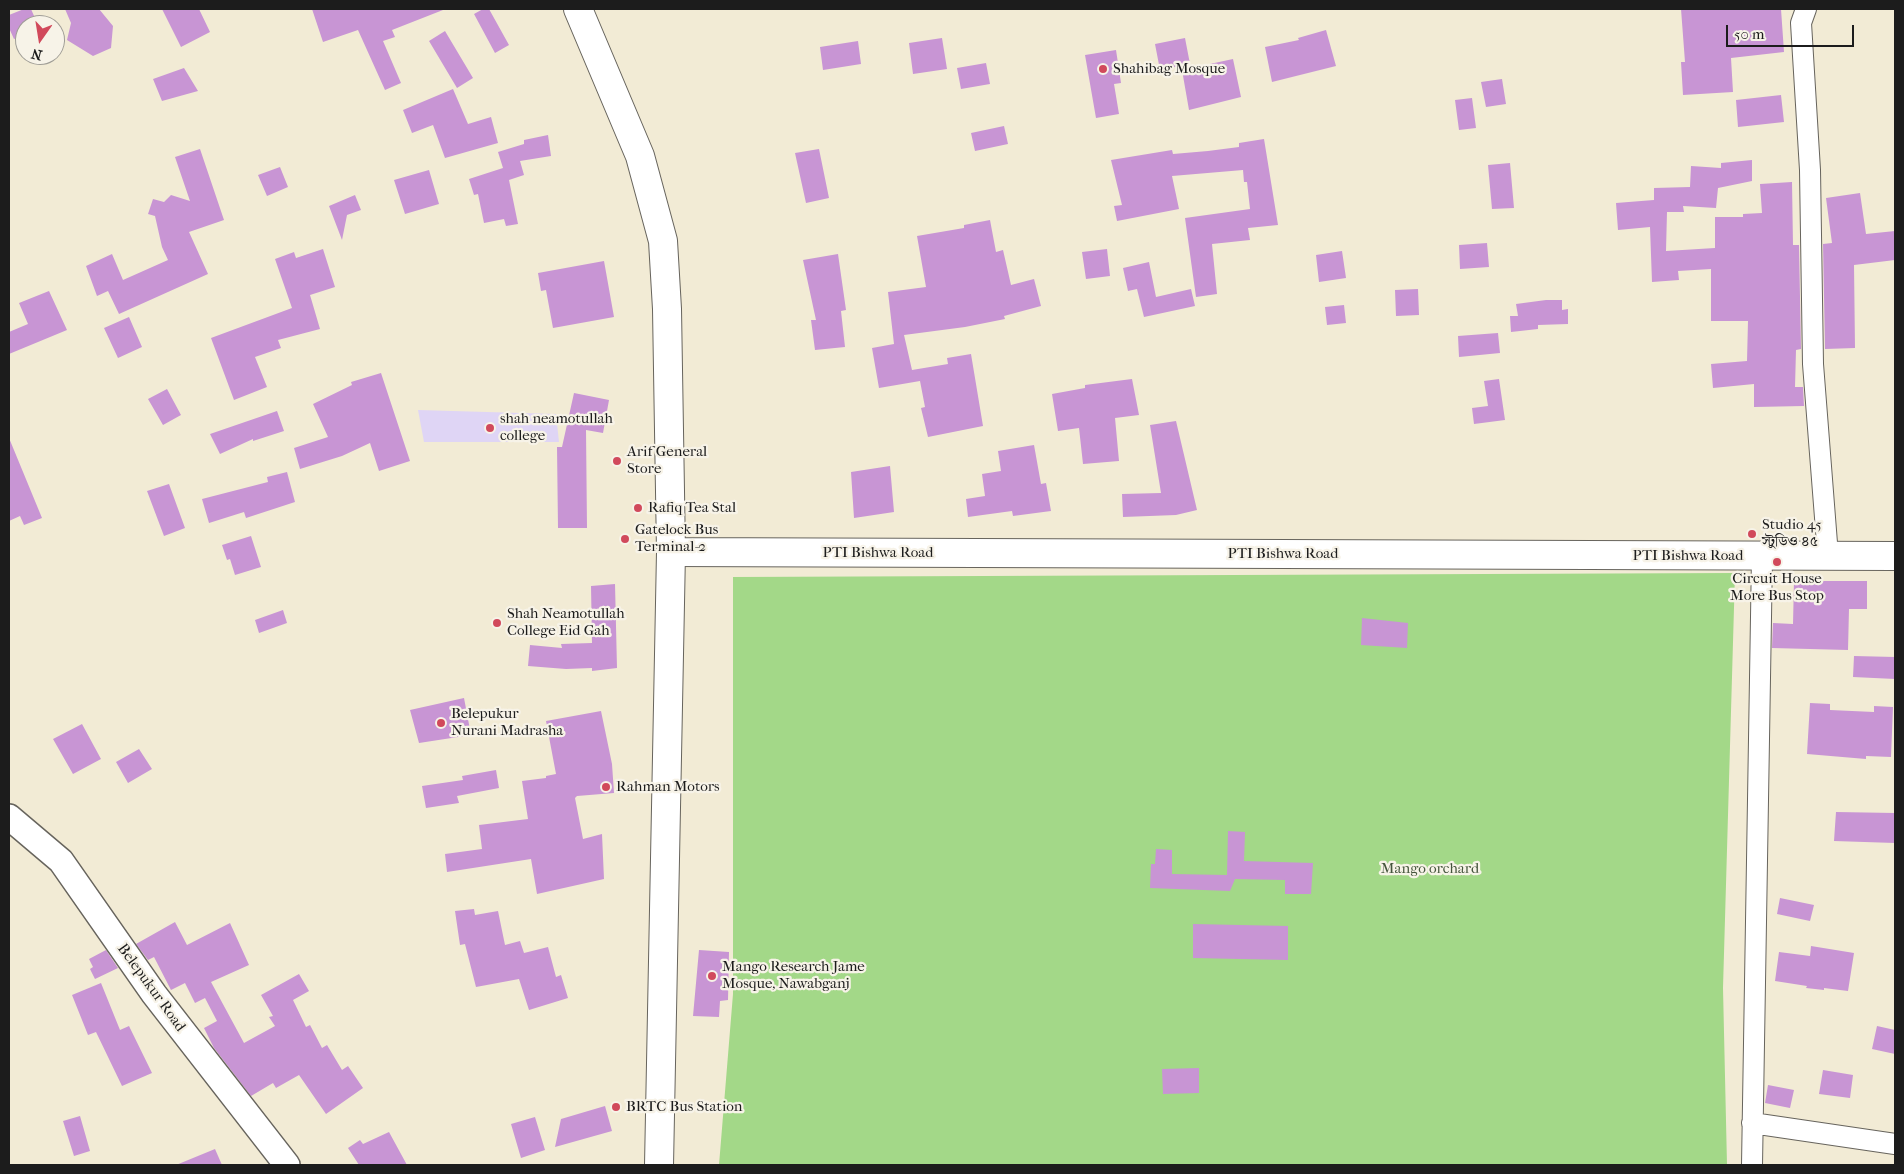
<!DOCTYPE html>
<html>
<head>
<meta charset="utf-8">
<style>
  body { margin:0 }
  #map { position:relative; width:1904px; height:1174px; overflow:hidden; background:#f2ebd5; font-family:"IM FELL French Canon",serif }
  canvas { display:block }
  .frame { position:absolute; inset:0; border:10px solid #1c1c1c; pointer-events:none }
  .north { position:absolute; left:15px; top:15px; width:50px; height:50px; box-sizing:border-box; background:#f7f3e8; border:1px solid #9f9d96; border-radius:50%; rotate:193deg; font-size:14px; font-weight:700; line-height:20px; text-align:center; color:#1c1c1c }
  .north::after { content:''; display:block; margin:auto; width:18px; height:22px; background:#d1495b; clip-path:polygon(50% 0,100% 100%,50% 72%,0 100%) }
  .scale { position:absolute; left:1726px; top:25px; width:128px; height:22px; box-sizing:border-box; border:2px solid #1c1c1c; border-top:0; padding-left:6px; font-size:15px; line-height:18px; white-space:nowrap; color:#1c1c1c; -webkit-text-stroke:4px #f7f3e8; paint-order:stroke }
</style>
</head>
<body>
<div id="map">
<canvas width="1904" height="1174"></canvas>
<div class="frame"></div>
<div class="north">N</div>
<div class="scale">50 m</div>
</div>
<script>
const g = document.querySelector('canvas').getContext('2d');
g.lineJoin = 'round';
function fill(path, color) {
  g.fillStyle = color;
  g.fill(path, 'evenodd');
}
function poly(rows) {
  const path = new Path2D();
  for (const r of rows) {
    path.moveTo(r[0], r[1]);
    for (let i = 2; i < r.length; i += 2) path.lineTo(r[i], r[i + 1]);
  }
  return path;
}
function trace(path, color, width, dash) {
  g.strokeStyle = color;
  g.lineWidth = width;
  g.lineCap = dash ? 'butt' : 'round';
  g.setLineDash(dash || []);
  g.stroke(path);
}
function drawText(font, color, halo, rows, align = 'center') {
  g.font = font + ' "IM FELL French Canon","Noto Serif Bengali",serif';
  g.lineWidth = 4.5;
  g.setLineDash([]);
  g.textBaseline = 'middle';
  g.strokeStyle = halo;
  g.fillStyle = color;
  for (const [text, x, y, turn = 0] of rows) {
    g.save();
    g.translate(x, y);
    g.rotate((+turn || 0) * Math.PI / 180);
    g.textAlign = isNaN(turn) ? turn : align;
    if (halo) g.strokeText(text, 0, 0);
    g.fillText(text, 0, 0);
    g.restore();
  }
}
fill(poly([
  [418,410,556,414,559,442,424,442]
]), '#dfd5f5');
fill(poly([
  [1735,573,1723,988,1727,1165,719,1165,733,994,733,577]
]), '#a3d888');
fill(poly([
  [24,9,31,9,38,25,25,25,25,35,14,39,9,28,9,15],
  [65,9,99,9,113,26,111,48,93,56,67,40,71,23],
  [162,9,199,9,210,32,181,47],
  [312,9,443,9,443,10,392,30,395,37,383,41,401,83,385,90,358,30,323,42],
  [483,9,489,9,509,45,495,53,474,14],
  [1681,9,1781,9,1784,52,1731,58,1733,92,1683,95,1681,62,1685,62],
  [1326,30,1336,66,1272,82,1265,47,1299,40,1298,38],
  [445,31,473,78,457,88,429,41],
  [942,38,947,69,913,74,909,43],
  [1185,38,1190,64,1160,70,1155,44],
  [858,41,861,64,823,70,820,47],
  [1116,50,1121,83,1114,84,1119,114,1096,118,1085,55],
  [1233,59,1241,97,1189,110,1182,70],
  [986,63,990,84,961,89,957,68],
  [184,68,198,91,162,101,153,79],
  [1502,79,1506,104,1486,107,1481,82],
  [453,89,468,124,491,117,498,143,445,158,433,125,412,133,403,110],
  [1781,95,1784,122,1738,127,1736,100],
  [1472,98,1476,128,1459,130,1455,100],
  [1004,126,1008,144,975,151,971,133],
  [548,135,551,156,520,161,524,175,509,180,518,224,506,226,504,219,484,223,478,194,474,195,469,179,503,168,498,152,524,144,524,140],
  [1264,139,1278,225,1248,228,1250,240,1212,244,1217,294,1196,297,1185,218,1250,209,1247,182,1244,182,1243,170,1172,176,1179,209,1117,221,1114,206,1122,205,1111,160,1172,150,1173,154,1208,151,1239,147,1239,143],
  [200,149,224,220,189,232,208,274,119,314,108,291,97,296,86,266,112,254,123,280,168,260,162,247,155,216,148,214,153,199,164,202,171,195,190,201,175,157],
  [819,149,829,198,806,203,795,153],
  [1752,160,1752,181,1718,188,1716,208,1683,206,1684,212,1667,212,1666,251,1715,248,1715,217,1743,217,1743,214,1762,213,1760,184,1792,182,1793,245,1799,245,1801,349,1796,350,1795,387,1803,387,1804,406,1754,407,1754,384,1713,388,1711,364,1747,361,1748,321,1711,321,1711,269,1678,271,1679,280,1652,282,1650,227,1618,230,1616,203,1654,200,1654,188,1690,187,1691,166,1721,168,1721,163],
  [1510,163,1514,208,1492,209,1488,165],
  [280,167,288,187,267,196,258,175],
  [429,170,439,204,405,214,394,180],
  [1860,193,1866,234,1895,231,1895,260,1854,265,1855,348,1825,349,1823,244,1832,243,1826,198],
  [355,195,361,210,347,215,342,240,329,206],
  [990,220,996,252,1003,250,1011,285,1034,279,1041,306,1004,316,1005,319,965,327,904,335,912,370,948,364,947,358,971,354,983,426,928,437,921,408,925,407,920,381,879,388,872,348,894,344,888,292,926,287,917,236,964,228,964,225],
  [1487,243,1489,267,1460,269,1459,245],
  [323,249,335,287,310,295,320,329,278,340,281,348,255,357,267,387,234,400,211,338,292,308,275,259,294,252,296,258],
  [1107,249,1110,276,1086,279,1082,252],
  [1342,251,1346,278,1319,282,1316,255],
  [838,254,846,310,841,311,845,347,815,350,811,320,816,320,803,260],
  [604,261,614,317,553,328,546,290,541,291,538,273],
  [1149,262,1156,297,1191,289,1195,306,1144,317,1137,289,1128,291,1123,268],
  [1418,289,1419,315,1396,316,1395,290],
  [49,291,67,330,9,354,9,332,28,324,19,303],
  [1546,300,1562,300,1562,310,1568,309,1568,324,1538,325,1538,329,1511,332,1510,316,1518,316,1516,304],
  [1344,305,1346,323,1327,325,1325,307],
  [129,317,142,347,118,358,104,328],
  [1498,333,1500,353,1459,357,1458,336],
  [381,373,410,461,379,471,370,443,342,456,300,469,294,448,328,437,313,404,352,385,351,382],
  [1132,379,1139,415,1115,418,1119,461,1083,464,1079,428,1058,431,1052,394,1085,388,1085,385],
  [1499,379,1505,420,1474,424,1472,408,1488,406,1484,381],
  [167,389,181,415,163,425,148,399],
  [574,393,609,400,603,433,586,430,587,528,558,528,557,447,562,447],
  [277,411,284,431,253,441,253,439,220,454,210,434],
  [1176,421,1197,510,1176,515,1123,517,1122,494,1161,493,1150,425],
  [9,438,42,518,24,525,20,516,9,521],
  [1034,445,1041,484,1046,483,1051,511,1013,516,1012,511,968,517,966,499,985,496,982,474,1001,471,998,451],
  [890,466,894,512,854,518,851,472],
  [287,472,295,502,246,518,244,512,209,523,202,499,268,482,267,477],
  [169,484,185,528,164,536,147,491],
  [251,536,261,567,235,575,230,559,227,560,222,545],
  [1794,581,1867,581,1867,609,1849,609,1848,650,1772,648,1773,623,1793,624],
  [615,584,617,668,592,671,592,668,566,669,528,666,530,645,562,648,561,644,592,643,591,586],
  [283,610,287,623,259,633,255,620],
  [1362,618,1408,623,1407,648,1361,645],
  [1854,656,1895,657,1895,679,1853,677],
  [464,698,471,735,419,743,410,710],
  [1810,703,1830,704,1830,710,1874,712,1874,706,1893,707,1891,757,1866,756,1866,759,1807,754],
  [601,711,612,764,614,793,577,796,575,798,583,839,602,834,604,879,537,894,531,859,447,872,445,854,482,849,479,825,528,819,522,781,546,778,546,776,556,774,546,721],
  [82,724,101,759,73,774,53,739],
  [139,749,152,769,128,783,116,762],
  [496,770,499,788,457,796,459,803,426,808,422,786,463,780,462,776],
  [1836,812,1895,813,1895,843,1834,841],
  [1228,831,1245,832,1244,861,1313,863,1311,894,1285,894,1285,880,1235,879,1230,891,1150,888,1151,864,1155,864,1156,849,1172,850,1172,874,1227,875],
  [1780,898,1814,905,1810,921,1777,914],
  [474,909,475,915,498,911,505,945,520,941,524,953,548,947,556,977,561,975,568,998,529,1010,519,979,476,987,465,944,460,945,455,911],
  [175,922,187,945,230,923,249,965,211,982,244,1043,275,1026,269,1017,273,1016,261,995,299,974,309,991,293,1000,306,1027,310,1025,322,1048,327,1045,342,1070,348,1066,363,1088,326,1114,299,1075,276,1088,273,1083,251,1096,214,1048,204,1028,217,1021,205,998,195,1003,185,983,171,990,154,957,148,960,136,944],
  [1193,924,1288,926,1288,960,1193,958],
  [1811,946,1854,953,1848,991,1824,988,1824,990,1806,988,1807,986,1775,981,1779,952,1810,956],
  [106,950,118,968,95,979,90,969,93,967,89,959],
  [699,950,729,952,728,1000,720,1001,719,1017,693,1016],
  [101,983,120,1030,129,1026,152,1073,122,1086,96,1032,88,1035,72,995],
  [1877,1026,1895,1030,1895,1054,1872,1049],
  [1199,1068,1199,1093,1163,1094,1162,1069],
  [1823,1070,1853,1075,1850,1098,1819,1094],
  [1768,1085,1794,1090,1790,1108,1765,1103],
  [605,1106,612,1131,555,1147,561,1119],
  [80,1116,90,1151,74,1156,63,1121],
  [535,1117,545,1150,521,1158,511,1124],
  [389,1132,407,1165,359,1165,348,1148,360,1140,363,1144],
  [215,1149,222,1165,176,1165]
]), '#c895d4');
const minor = poly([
  [1806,9,1801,23,1810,170,1813,364,1828,556],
  [1752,1123,1895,1144],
  [1752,1165,1762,556]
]);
const tertiary = poly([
  [9,817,61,861,154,994,287,1165]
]);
const secondary = poly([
  [659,1165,671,552]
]);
const trunk = poly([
  [578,9,640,156,663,241,667,309,671,552,1895,556]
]);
trace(minor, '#67645d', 22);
trace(tertiary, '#67645d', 28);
trace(secondary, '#67645d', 30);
trace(trunk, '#67645d', 30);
trace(minor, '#fff', 20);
trace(tertiary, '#fff', 25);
trace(secondary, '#fff', 28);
trace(trunk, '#fff', 28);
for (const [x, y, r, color] of [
  [1103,69,5,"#d1495b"],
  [490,428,5,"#d1495b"],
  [617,461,5,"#d1495b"],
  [638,508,5,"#d1495b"],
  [1752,534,5,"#d1495b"],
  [625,539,5,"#d1495b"],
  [1777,562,5,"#d1495b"],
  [497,623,5,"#d1495b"],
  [441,723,5,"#d1495b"],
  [606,787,5,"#d1495b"],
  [712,976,5,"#d1495b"],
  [616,1107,5,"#d1495b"]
]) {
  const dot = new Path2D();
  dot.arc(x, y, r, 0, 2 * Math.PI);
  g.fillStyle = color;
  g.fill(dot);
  trace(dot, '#f7f3e8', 2);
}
drawText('15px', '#1c1c1c', '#f7f3e8', [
  ["Shahibag Mosque",1113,69],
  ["shah neamotullah",500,419],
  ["college",500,436],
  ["Arif General",627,452],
  ["Store",627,469],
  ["Rafiq Tea Stal",648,508],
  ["Studio 45",1762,525],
  ["স্টুডিও ৪৫",1762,542],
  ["Gatelock Bus",635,530],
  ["Terminal-2",635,547],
  ["Circuit House",1777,579,"center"],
  ["More Bus Stop",1777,596,"center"],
  ["Shah Neamotullah",507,614],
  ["College Eid Gah",507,631],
  ["Belepukur",451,714],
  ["Nurani Madrasha",451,731],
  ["Rahman Motors",616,787],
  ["Mango Research Jame",722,967],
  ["Mosque, Nawabganj",722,984],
  ["BRTC Bus Station",626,1107]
], 'left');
drawText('15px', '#1c1c1c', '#f7f3e8', [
  ["PTI Bishwa Road",878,553],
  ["PTI Bishwa Road",1283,554],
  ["PTI Bishwa Road",1688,556],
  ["Belepukur Road",151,988,54]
]);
drawText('15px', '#44543c', '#f7f3e8', [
  ["Mango orchard",1430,869]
]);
</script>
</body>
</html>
